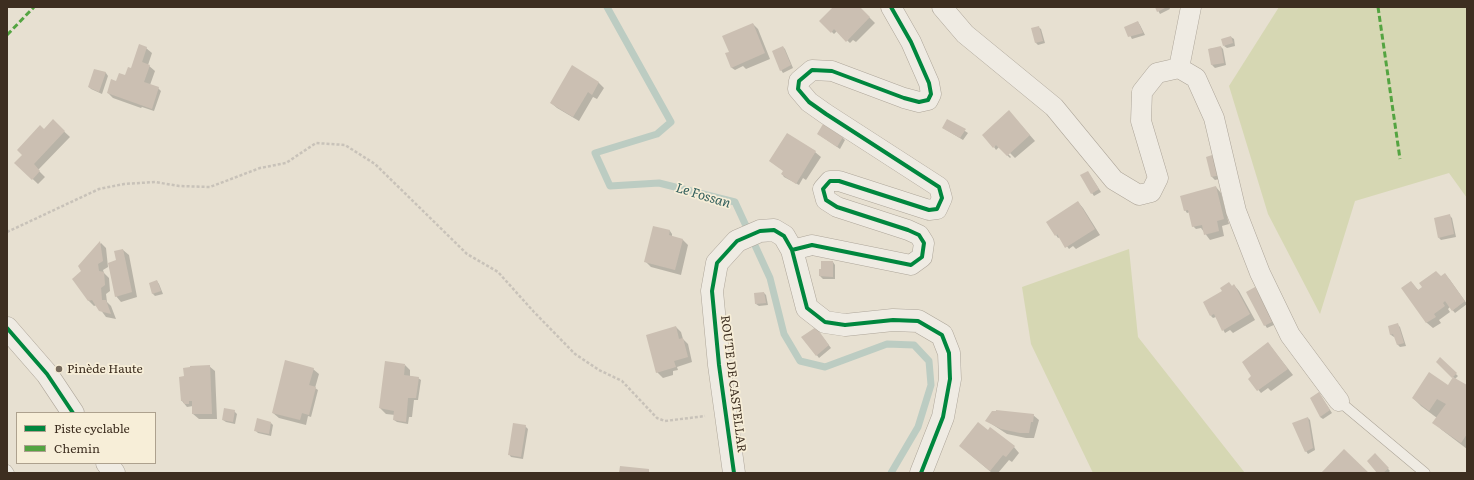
<!DOCTYPE html>
<html>
<head>
<meta charset="utf-8">
<style>
  body { margin:0 }
  #map { position:relative; width:1474px; height:480px; overflow:hidden; background:#e7e0d1; font-family:Literata,serif }
  canvas { display:block }
  .frame { position:absolute; inset:0; border:8px solid #3d2e20; pointer-events:none }
  .legend { position:absolute; left:16px; top:412px; width:140px; height:52px; box-sizing:border-box; background:#f7eed8; border:1px solid #ada18e; margin:0; padding:5px 7px; list-style:none; font-size:12px; color:#3d2e20 }
  .legend li { display:flex; align-items:center; gap:8px; height:20px }
  .legend b { width:20px; border:1px solid #ada18e }
</style>
</head>
<body>
<div id="map">
<canvas width="1474" height="480"></canvas>
<div class="frame"></div>
<ul class="legend">
<li><b style="height:5px;background:#00873e"></b>Piste cyclable</li>
<li><b style="height:5px;background:#54a441"></b>Chemin</li>
</ul>
</div>
<script>
const g = document.querySelector('canvas').getContext('2d');
g.lineJoin = 'round';
function fill(path, color) {
  g.fillStyle = color;
  g.fill(path, 'evenodd');
}
function poly(rows) {
  const path = new Path2D();
  for (const r of rows) {
    path.moveTo(r[0], r[1]);
    for (let i = 2; i < r.length; i += 2) path.lineTo(r[i], r[i + 1]);
  }
  return path;
}
function trace(path, color, width, dash) {
  g.strokeStyle = color;
  g.lineWidth = width;
  g.lineCap = dash ? 'butt' : 'round';
  g.setLineDash(dash || []);
  g.stroke(path);
}
function drawText(font, color, halo, rows, align = 'center') {
  g.font = font + ' Literata,serif';
  g.lineWidth = 3.5;
  g.setLineDash([]);
  g.textBaseline = 'middle';
  g.strokeStyle = halo;
  g.fillStyle = color;
  for (const [text, x, y, turn = 0] of rows) {
    g.save();
    g.translate(x, y);
    g.rotate((+turn || 0) * Math.PI / 180);
    g.textAlign = isNaN(turn) ? turn : align;
    if (halo) g.strokeText(text, 0, 0);
    g.fillText(text, 0, 0);
    g.restore();
  }
}
fill(poly([
  [1279,7,1467,7,1467,198,1449,173,1355,201,1320,314,1268,214,1229,86],
  [1129,249,1138,337,1245,473,1093,473,1031,344,1022,287]
]), '#d6d7b3');
fill(poly([
  [834,7,859,7,875,23,856,42,853,40,850,43,837,31,834,34,821,21],
  [1156,7,1169,7,1170,9,1160,14],
  [1138,22,1140,25,1145,35,1132,39,1126,28],
  [753,24,758,29,770,59,746,69,743,66,735,70,732,68,726,54,730,53],
  [1038,27,1041,29,1045,43,1038,45,1036,43],
  [1231,37,1234,39,1235,46,1227,48,1224,46],
  [783,47,785,49,793,68,783,73,781,70],
  [1221,47,1223,49,1226,65,1215,68,1212,65,1209,49],
  [146,48,152,53,148,65,155,71,150,85,158,88,161,91,154,111,142,107,141,108,113,98,108,93,116,82,126,76],
  [573,67,599,83,604,88,597,99,593,97,579,121,557,108,551,103],
  [95,70,106,73,108,76,102,94,91,89,89,87],
  [1014,117,1035,141,1015,158,1009,152,1008,154,1011,157,1010,158,999,147,996,150,994,147],
  [948,120,968,133,963,140,943,128],
  [53,121,70,137,38,170,45,177,38,184,21,168,44,130],
  [818,134,842,137,845,140,840,149],
  [815,152,821,157,806,180,803,178,799,185,784,177,782,174,784,171,770,161],
  [1207,157,1223,178,1215,180,1212,177],
  [1088,172,1101,192,1094,196,1092,193],
  [1216,187,1221,193,1229,224,1222,226,1224,236,1210,240,1201,228,1196,229,1193,226,1190,212,1187,213,1185,210],
  [1078,202,1083,208,1100,235,1076,249,1073,246,1069,249,1060,237,1058,238,1056,235],
  [1449,215,1452,218,1456,237,1441,240,1439,238],
  [664,230,670,231,672,234,672,237,683,240,688,245,681,275,651,267,646,262],
  [101,243,106,248,108,267,103,270,104,273,109,278,110,291,106,294,107,302,111,306,116,319,106,317,97,305,94,306,88,300,82,272,79,266],
  [123,250,129,255,137,297,121,302,116,296,118,261,116,252],
  [833,262,835,265,835,279,823,279,820,276],
  [1445,274,1450,280,1467,304,1455,313,1450,307,1448,309,1450,312,1439,320,1441,323,1433,328,1427,323,1403,289,1411,282,1419,291],
  [157,281,159,284,163,294,155,296,153,294,150,284],
  [1234,285,1239,291,1255,320,1233,333,1230,330,1225,333,1216,317,1213,318,1211,316,1223,292],
  [1255,289,1276,324,1267,328,1265,325],
  [764,293,766,295,768,305,759,306,756,304],
  [1398,325,1400,327,1406,346,1400,347,1398,345,1395,337,1394,337,1391,335,1389,327],
  [676,327,681,332,683,339,688,344,692,362,677,367,678,370,673,371,673,375,663,378,657,372],
  [818,331,831,348,819,358,803,337],
  [1268,343,1293,375,1271,391,1268,388,1261,393,1249,379,1253,376],
  [1440,359,1458,376,1455,379,1467,386,1467,449,1442,430,1434,423,1437,418,1421,406,1413,398,1448,386,1454,378,1437,362],
  [405,365,410,370,410,376,418,378,421,380,418,400,414,400,412,417,409,417,408,424,397,422,394,420,395,415,386,414,380,408],
  [209,366,215,371,217,419,199,419,193,414,193,406,187,407,182,401],
  [313,369,319,374,315,388,318,390,311,417,308,416,306,425,279,418,273,413],
  [1319,393,1332,413,1323,419,1320,417],
  [234,411,237,414,235,424,226,422,223,420],
  [1033,415,1039,420,1034,438,1026,438,1007,434,987,421],
  [1308,418,1310,420,1315,450,1308,454,1306,451],
  [271,423,273,425,271,436,258,433,255,430],
  [525,426,528,429,523,459,511,457,509,454],
  [960,446,1014,447,1019,453,1012,462,1009,460,998,473,992,473],
  [1375,455,1390,471,1388,473,1379,473]
]), '#0003');
trace(poly([
  [607,7,671,122,657,134,595,153,610,186,659,183,735,202,770,278,784,334,800,361,825,367,887,344,914,345,929,361,931,385,918,427,891,473]
]), '#bcccc2', 7);
fill(poly([
  [833,7,860,7,870,17,846,42,834,29,831,33,819,21],
  [1155,7,1167,7,1157,12],
  [1138,21,1143,33,1128,37,1124,27],
  [753,23,765,53,731,68,725,53,729,52,722,36],
  [1039,26,1043,41,1035,43,1031,28],
  [1231,36,1233,43,1223,46,1221,39],
  [139,44,147,47,142,62,150,65,144,82,159,87,152,109,107,93,111,79,116,81,119,73,125,75,128,67,131,68],
  [783,46,791,65,780,71,772,51],
  [1221,46,1224,63,1211,65,1208,49],
  [572,65,599,82,592,95,588,92,573,117,550,103],
  [94,69,106,72,99,92,88,87],
  [1009,110,1030,135,1007,156,996,145,993,148,982,135],
  [53,119,65,131,34,164,40,171,32,180,14,163,22,155,17,150,40,125,44,129],
  [947,119,966,129,960,138,942,128],
  [823,124,843,137,837,147,817,134],
  [787,133,816,151,796,184,781,174,783,171,769,161],
  [1215,154,1221,175,1211,177,1206,157],
  [1088,171,1099,189,1091,194,1080,175],
  [1216,186,1224,219,1217,221,1219,231,1204,235,1202,225,1192,227,1188,210,1184,211,1180,196],
  [1078,201,1095,229,1065,248,1057,234,1055,236,1046,222],
  [1450,214,1454,234,1438,238,1434,218],
  [653,226,670,230,669,235,683,239,675,270,644,262],
  [100,241,103,261,98,264,99,271,104,272,105,285,101,288,102,300,106,300,111,314,99,311,92,300,88,301,72,279,81,271,78,266],
  [123,249,132,292,115,297,108,263,116,260,114,251],
  [821,261,833,261,833,277,819,276,819,269,821,269],
  [1436,271,1441,276,1445,273,1465,301,1452,311,1445,301,1443,303,1445,306,1434,314,1436,317,1426,323,1401,288,1411,281,1418,290,1422,287,1419,283],
  [157,280,161,291,152,294,149,283],
  [1229,282,1232,286,1234,284,1250,314,1222,331,1214,314,1210,316,1203,302,1222,291,1220,288],
  [1255,287,1274,321,1264,326,1246,292],
  [764,292,766,303,755,304,754,293],
  [1398,323,1404,343,1397,345,1393,334,1390,335,1388,326],
  [676,326,679,339,683,338,688,357,674,361,676,367,656,373,646,335],
  [816,327,829,345,816,356,801,337],
  [1268,342,1288,369,1257,391,1248,379,1251,376,1242,362],
  [1440,357,1457,373,1452,378,1436,362],
  [285,360,314,368,309,385,316,387,309,415,302,413,300,420,272,413],
  [385,361,405,364,404,375,419,377,416,398,408,398,406,422,393,420,394,411,379,408],
  [210,365,212,414,192,414,192,401,189,401,189,404,184,404,183,401,181,401,179,377,184,376,183,368,190,367,190,366],
  [1429,372,1448,385,1453,377,1467,385,1466,398,1467,398,1467,434,1461,443,1432,423,1446,404,1437,399,1429,411,1412,398],
  [1319,392,1330,410,1320,417,1310,398],
  [224,408,235,410,233,422,222,420],
  [996,410,1034,414,1033,422,1031,422,1029,433,1020,433,1001,429,985,421,992,411,996,411],
  [1308,417,1313,448,1305,452,1292,423],
  [257,418,271,422,269,434,254,431],
  [978,422,988,430,990,427,1015,446,1006,457,1003,455,990,471,959,446],
  [513,423,526,425,521,457,508,455],
  [1344,449,1369,473,1321,473],
  [1375,453,1389,468,1383,473,1377,473,1367,461],
  [620,466,649,469,649,473,619,473]
]), '#cbbfb2');
const service = poly([
  [1339,401,1425,473],
  [7,470,9,473]
]);
const minor = poly([
  [942,7,965,34,1054,107,1114,180,1139,195,1151,192,1158,178,1141,121,1142,92,1157,73,1179,68,1196,78,1214,118,1236,211,1260,273,1290,335,1339,401],
  [1179,68,1191,7],
  [792,250,812,245,911,265,922,257,924,243,919,235,908,230,837,207,826,200,823,189,830,181,839,181,929,210,937,209,942,198,939,187,826,114,809,102,798,89,799,81,812,70,832,71,904,98,919,102,928,100,931,94,929,83,911,42,891,7]
]);
const tertiary = poly([
  [7,328,47,374,73,413],
  [107,463,114,473],
  [734,473,719,365,712,291,717,263,737,241,760,231,774,230,784,236,792,250,807,308,825,322,845,325,893,320,918,321,942,335,949,353,950,379,943,417,921,473]
]);
trace(service, '#ada599', 11);
trace(minor, '#ada599', 21);
trace(tertiary, '#ada599', 23);
trace(poly([
  [7,232,99,189,124,184,155,182,179,186,210,187,260,168,286,163,316,143,345,145,375,164,467,254,498,272,534,312,575,354,599,370,622,381,657,418,665,421,705,416]
]), '#c8c2b9', 2.5, [3, 2]);
trace(service, '#efebe3', 10);
trace(minor, '#efebe3', 20);
trace(tertiary, '#efebe3', 22);
trace(poly([
  [1378,7,1400,159],
  [7,35,34,7]
]), '#54a441', 3, [6, 3]);
trace(poly([
  [792,250,812,245,911,265,922,257,924,243,919,235,908,230,837,207,826,200,823,189,830,181,839,181,929,210,937,209,942,198,939,187,826,114,809,102,798,89,799,81,812,70,832,71,904,98,919,102,928,100,931,94,929,83,911,42,891,7],
  [7,328,47,374,73,413],
  [734,473,719,365,712,291,717,263,737,241,760,231,774,230,784,236,792,250,807,308,825,322,845,325,893,320,918,321,942,335,949,353,950,379,943,417,921,473]
]), '#00873e', 4);
for (const [x, y, r, color] of [
  [59,369,4,"#786c5e"]
]) {
  const dot = new Path2D();
  dot.arc(x, y, r, 0, 2 * Math.PI);
  g.fillStyle = color;
  g.fill(dot);
  trace(dot, '#f7eed8', 1.5);
}
drawText('12px', '#3d2e20', '#f7eed8', [
  ["Pinède Haute",67,369]
], 'left');
drawText('12px', '#3d2e20', '#f7eed8', [
  ["ROUTE DE CASTELLAR",733,384,83]
]);
drawText('italic 13px', '#2f5d5a', '#f7eed8', [
  ["Le Fossan",703,196,17]
]);
</script>
</body>
</html>
